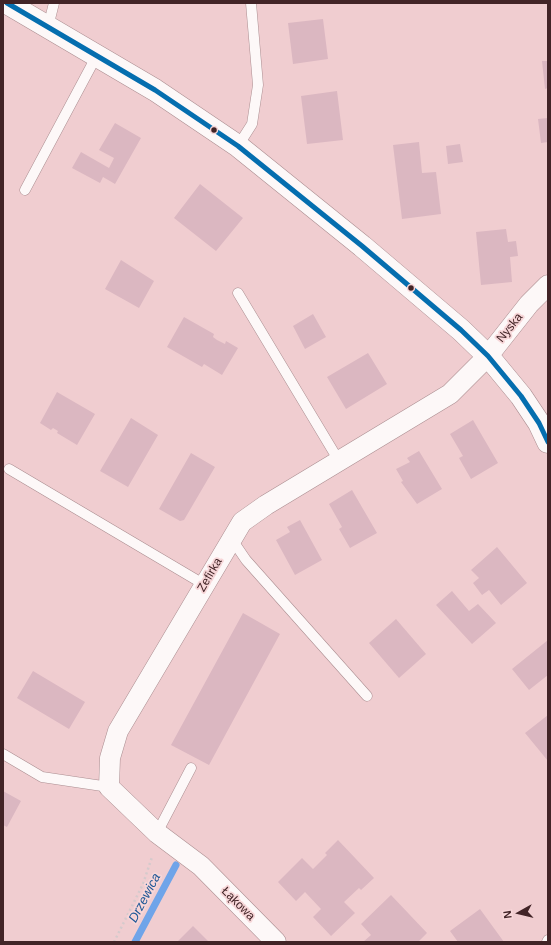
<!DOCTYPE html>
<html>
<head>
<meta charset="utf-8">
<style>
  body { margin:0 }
  #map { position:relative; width:551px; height:945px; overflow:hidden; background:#f0cdd0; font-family:Helvetica,sans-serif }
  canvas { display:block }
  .frame { position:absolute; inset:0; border:4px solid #422427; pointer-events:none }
  .north { position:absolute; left:499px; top:893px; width:40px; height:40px; -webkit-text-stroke:3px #f7d6d8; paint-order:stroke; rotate:262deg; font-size:11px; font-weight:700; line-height:16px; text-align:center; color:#422427 }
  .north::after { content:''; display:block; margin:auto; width:14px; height:18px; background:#422427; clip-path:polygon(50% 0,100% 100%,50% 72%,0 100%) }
</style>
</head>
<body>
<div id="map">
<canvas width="551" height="945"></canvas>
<div class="frame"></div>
<div class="north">N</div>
</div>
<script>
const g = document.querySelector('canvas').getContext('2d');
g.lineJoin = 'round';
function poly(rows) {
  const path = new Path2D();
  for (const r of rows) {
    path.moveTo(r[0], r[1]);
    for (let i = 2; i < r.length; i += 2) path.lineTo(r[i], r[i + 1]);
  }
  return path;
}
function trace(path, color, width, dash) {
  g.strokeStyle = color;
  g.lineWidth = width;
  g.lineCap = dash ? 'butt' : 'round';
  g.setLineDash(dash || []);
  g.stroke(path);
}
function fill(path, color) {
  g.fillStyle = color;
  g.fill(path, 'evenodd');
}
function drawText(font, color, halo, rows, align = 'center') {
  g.font = font + ' Helvetica,sans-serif';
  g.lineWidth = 3.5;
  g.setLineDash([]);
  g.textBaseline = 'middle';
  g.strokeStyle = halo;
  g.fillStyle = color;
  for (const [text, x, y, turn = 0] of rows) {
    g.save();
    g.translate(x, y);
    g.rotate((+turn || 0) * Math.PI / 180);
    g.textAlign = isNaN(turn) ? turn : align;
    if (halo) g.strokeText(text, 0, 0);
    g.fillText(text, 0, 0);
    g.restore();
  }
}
trace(poly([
  [135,942,176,865]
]), '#6fa4e9', 7);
fill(poly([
  [323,19,328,59,293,64,288,23],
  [542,61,548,61,548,88,545,89],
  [337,91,343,140,307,144,301,96],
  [548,118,548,142,541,143,538,119],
  [115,123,141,138,115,184,103,177,100,183,72,168,81,152,109,168,114,158,99,150],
  [419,142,422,173,436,172,441,214,402,219,393,145],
  [460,144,463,162,448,164,446,146],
  [200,184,243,218,216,251,174,218],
  [506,229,508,242,516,241,518,256,510,257,512,282,481,285,476,232],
  [121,260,154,281,139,308,105,289],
  [313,314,326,337,305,349,293,326],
  [184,317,214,334,213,337,217,340,225,344,226,341,238,348,222,375,204,364,202,367,167,347],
  [368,353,387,384,346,409,327,377],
  [57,392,95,414,77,445,57,433,58,431,53,428,51,430,40,423],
  [131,418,158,435,128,487,100,471],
  [473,420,498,463,471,479,459,458,463,456,450,434],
  [419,451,442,489,417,504,401,482,403,481,396,469,410,462,407,458],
  [191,453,215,467,184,520,180,521,159,509],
  [352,490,377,533,350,548,339,529,342,527,329,504],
  [300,520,322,560,295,575,276,540,290,532,287,527],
  [497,547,527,583,501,605,489,590,482,595,473,583,479,578,471,570],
  [452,591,469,611,478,604,496,623,472,644,436,605],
  [243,613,280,634,209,765,171,745],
  [396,619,426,654,399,678,369,643],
  [548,640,548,675,529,690,512,669],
  [33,671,85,702,69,729,17,698],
  [548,715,548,761,525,733],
  [3,791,21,801,7,827,3,825],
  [338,840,374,878,361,890,359,888,344,902,355,913,331,936,313,917,321,909,305,892,296,901,278,882,302,858,313,869,327,855,325,853],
  [391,895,427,933,418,942,363,942,371,935,361,924],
  [480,909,504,942,458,942,450,931],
  [193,926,209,942,177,942]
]), '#dbb7c1');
const lane = poly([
  [48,27,54,3],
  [238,146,252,124,258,85,251,3],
  [25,190,96,57],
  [238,293,339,461],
  [9,469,205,585],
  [231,538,246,560,367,696],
  [3,754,42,777,109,787],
  [157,833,191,768],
  [547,942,548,940]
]);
const street = poly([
  [276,942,201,866,157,833,109,787,110,758,118,731,242,522,266,505,450,394,488,356,529,304,548,285]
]);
const secondary = poly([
  [7,3,155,90,238,146,362,246,461,330,488,356,521,396,539,423,548,442]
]);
trace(lane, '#aa8d90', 11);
trace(street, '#aa8d90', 21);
trace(secondary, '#aa8d90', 23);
trace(poly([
  [114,942,143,884,152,857]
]), '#d5cacc', 2.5, [2, 3]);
trace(lane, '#fdf8f8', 10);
trace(street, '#fdf8f8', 20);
trace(secondary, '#fdf8f8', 22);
trace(poly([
  [7,3,155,90,238,146,362,246,461,330,488,356,521,396,539,423,548,442]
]), '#056eaf', 5);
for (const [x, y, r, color] of [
  [214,130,3.5,"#422427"],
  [411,288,3.5,"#422427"]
]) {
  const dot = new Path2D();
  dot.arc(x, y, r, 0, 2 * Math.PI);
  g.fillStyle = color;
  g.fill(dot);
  trace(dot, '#f7d6d8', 1.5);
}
drawText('12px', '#422427', '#f7d6d8', [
  ["Nyska",510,328,-51],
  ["Zefirka",210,575,-60],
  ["Łąkowa",238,904,45]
]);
drawText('italic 13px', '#1d5796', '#f7d6d8', [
  ["Drzewica",145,898,-62]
]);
</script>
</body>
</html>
